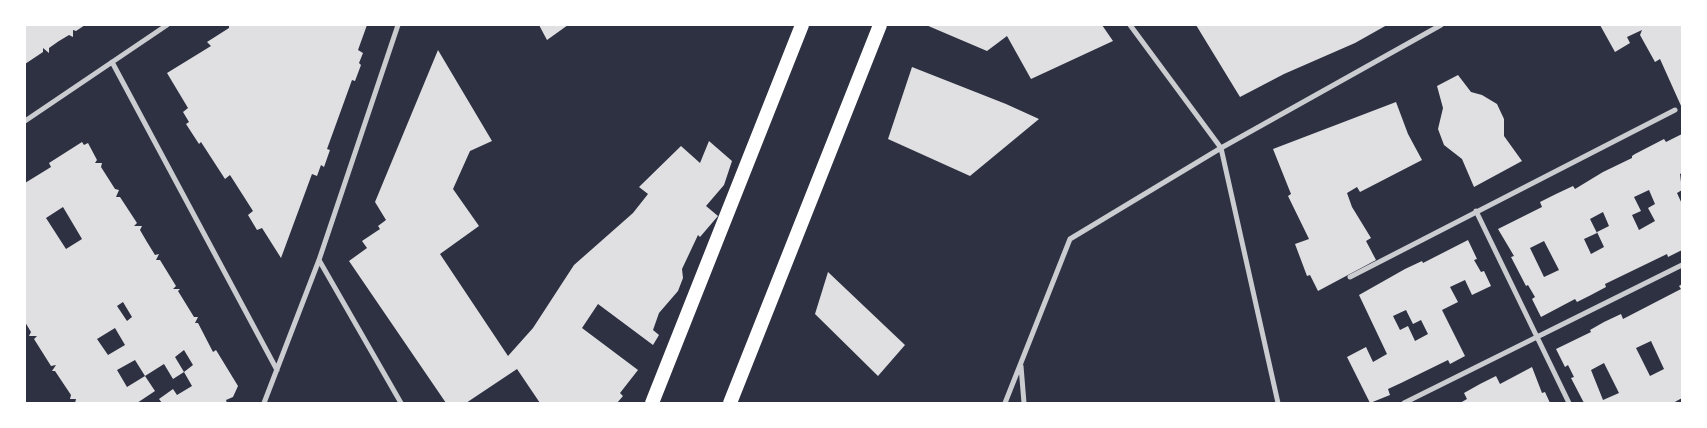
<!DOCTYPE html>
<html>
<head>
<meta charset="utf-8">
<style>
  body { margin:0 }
  #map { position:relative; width:1707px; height:428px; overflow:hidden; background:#2d3142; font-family:Literata,serif }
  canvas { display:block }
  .frame { position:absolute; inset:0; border:26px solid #fff; pointer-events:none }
</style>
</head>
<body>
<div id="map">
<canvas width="1707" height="428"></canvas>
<div class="frame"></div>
</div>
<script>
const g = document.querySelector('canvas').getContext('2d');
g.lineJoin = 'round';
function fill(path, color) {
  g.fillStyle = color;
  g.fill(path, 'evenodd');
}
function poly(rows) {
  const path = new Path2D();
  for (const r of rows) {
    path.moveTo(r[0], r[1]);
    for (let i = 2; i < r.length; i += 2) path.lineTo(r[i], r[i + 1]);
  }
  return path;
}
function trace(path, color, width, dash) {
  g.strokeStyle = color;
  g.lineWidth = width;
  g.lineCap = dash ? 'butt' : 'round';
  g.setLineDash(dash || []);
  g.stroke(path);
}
fill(poly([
  [25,25,85,25,76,31,73,30,73,37,69,35,59,41,49,48,49,53,43,48,43,52,25,64],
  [229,25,367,25,358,50,363,53,359,63,361,65,355,81,352,80,327,149,330,150,324,167,321,165,317,176,312,174,281,258,262,228,257,230,248,215,253,211,230,175,225,179,201,142,199,144,186,124,189,122,183,112,188,108,167,73,211,46,207,42,229,28],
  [539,25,568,25,547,40],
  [926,25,1102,25,1113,41,1031,79,1007,36,987,51],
  [1196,25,1387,25,1355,43,1284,74,1240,97],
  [1600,25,1682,25,1682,108,1660,59,1655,62,1640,35,1642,30,1627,37,1630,43,1615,52],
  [438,50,492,141,470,151,453,189,479,226,440,254,508,356,533,328,574,265,633,213,648,194,639,187,681,146,700,163,709,141,732,161,724,185,706,206,718,216,700,237,698,235,682,269,683,278,678,291,659,313,653,330,659,335,653,345,598,304,582,328,638,370,620,393,623,396,617,403,540,403,517,369,466,403,446,403,349,261,367,248,362,241,380,229,378,226,386,220,375,202],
  [912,67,1006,104,1039,119,970,176,888,139],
  [1458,75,1471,92,1482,95,1497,104,1504,119,1504,136,1522,161,1474,187,1462,159,1444,145,1438,129,1443,108,1437,86],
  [1396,102,1408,134,1422,160,1360,192,1357,187,1347,193,1352,207,1371,238,1366,241,1376,260,1318,291,1310,275,1307,276,1295,244,1309,239,1288,196,1291,194,1273,149],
  [1682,134,1682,173,1680,174,1682,190,1677,193,1682,204,1682,250,1668,257,1667,254,1605,284,1606,287,1591,295,1577,302,1575,299,1541,317,1532,299,1535,297,1528,285,1526,286,1511,257,1514,256,1498,229,1542,207,1540,202,1556,194,1573,186,1575,189,1603,172,1632,158,1632,156,1635,154,1664,139,1666,142],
  [1649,190,1655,204,1648,208,1655,221,1639,230,1632,215,1641,211,1634,197],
  [1603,212,1609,226,1597,232,1604,247,1591,254,1584,239,1597,233,1590,219],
  [1544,241,1559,270,1544,277,1530,248],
  [82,142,84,145,88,143,97,160,95,163,102,163,101,167,115,189,119,190,116,197,120,197,137,223,134,226,142,226,140,230,147,242,155,255,159,254,156,260,160,260,176,286,173,289,180,289,178,291,194,317,198,317,195,323,198,323,213,352,216,350,238,386,233,397,226,400,227,403,162,403,159,399,173,389,177,395,192,386,184,372,193,365,184,350,175,357,184,372,173,379,164,364,145,376,135,360,117,370,127,387,145,376,155,391,137,403,75,403,76,399,70,399,71,395,55,371,52,371,56,365,51,366,34,339,37,336,29,336,31,332,25,322,25,183,51,167,49,163],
  [63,207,82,239,66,249,46,218],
  [123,302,132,317,127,321,117,306],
  [115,328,125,345,108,355,97,339],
  [1468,240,1477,259,1474,260,1481,272,1484,271,1491,286,1472,295,1465,280,1450,287,1458,302,1442,310,1465,356,1450,364,1448,360,1401,383,1388,389,1390,395,1370,403,1347,357,1366,347,1373,362,1387,354,1359,295,1405,269,1422,261,1423,263],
  [1406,310,1413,324,1421,320,1428,334,1415,341,1408,326,1400,330,1393,316],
  [828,272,905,345,878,376,815,314],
  [1682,284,1682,398,1673,403,1584,403,1571,378,1574,377,1568,365,1565,367,1556,349,1591,332,1590,330,1604,322,1621,314,1623,319,1681,289,1679,286],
  [1651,341,1664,369,1650,376,1636,348],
  [1604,363,1619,393,1603,400,1591,370],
  [1532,367,1542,393,1545,392,1550,403,1460,403,1467,399,1464,393,1480,384,1496,376,1500,384]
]), '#e0e0e3');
trace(poly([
  [1130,25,1221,148,1278,403],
  [112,62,277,370],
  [25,121,167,25],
  [1476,211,1569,403],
  [319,260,401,403],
  [1350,277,1675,110],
  [1021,366,1024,403],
  [264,403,319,260,398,25],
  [1005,403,1070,239,1221,148,1441,25],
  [1404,403,1682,265]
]), '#caccd0', 5);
trace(poly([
  [652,403,802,25],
  [730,403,880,25]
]), '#fff', 14);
</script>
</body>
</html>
